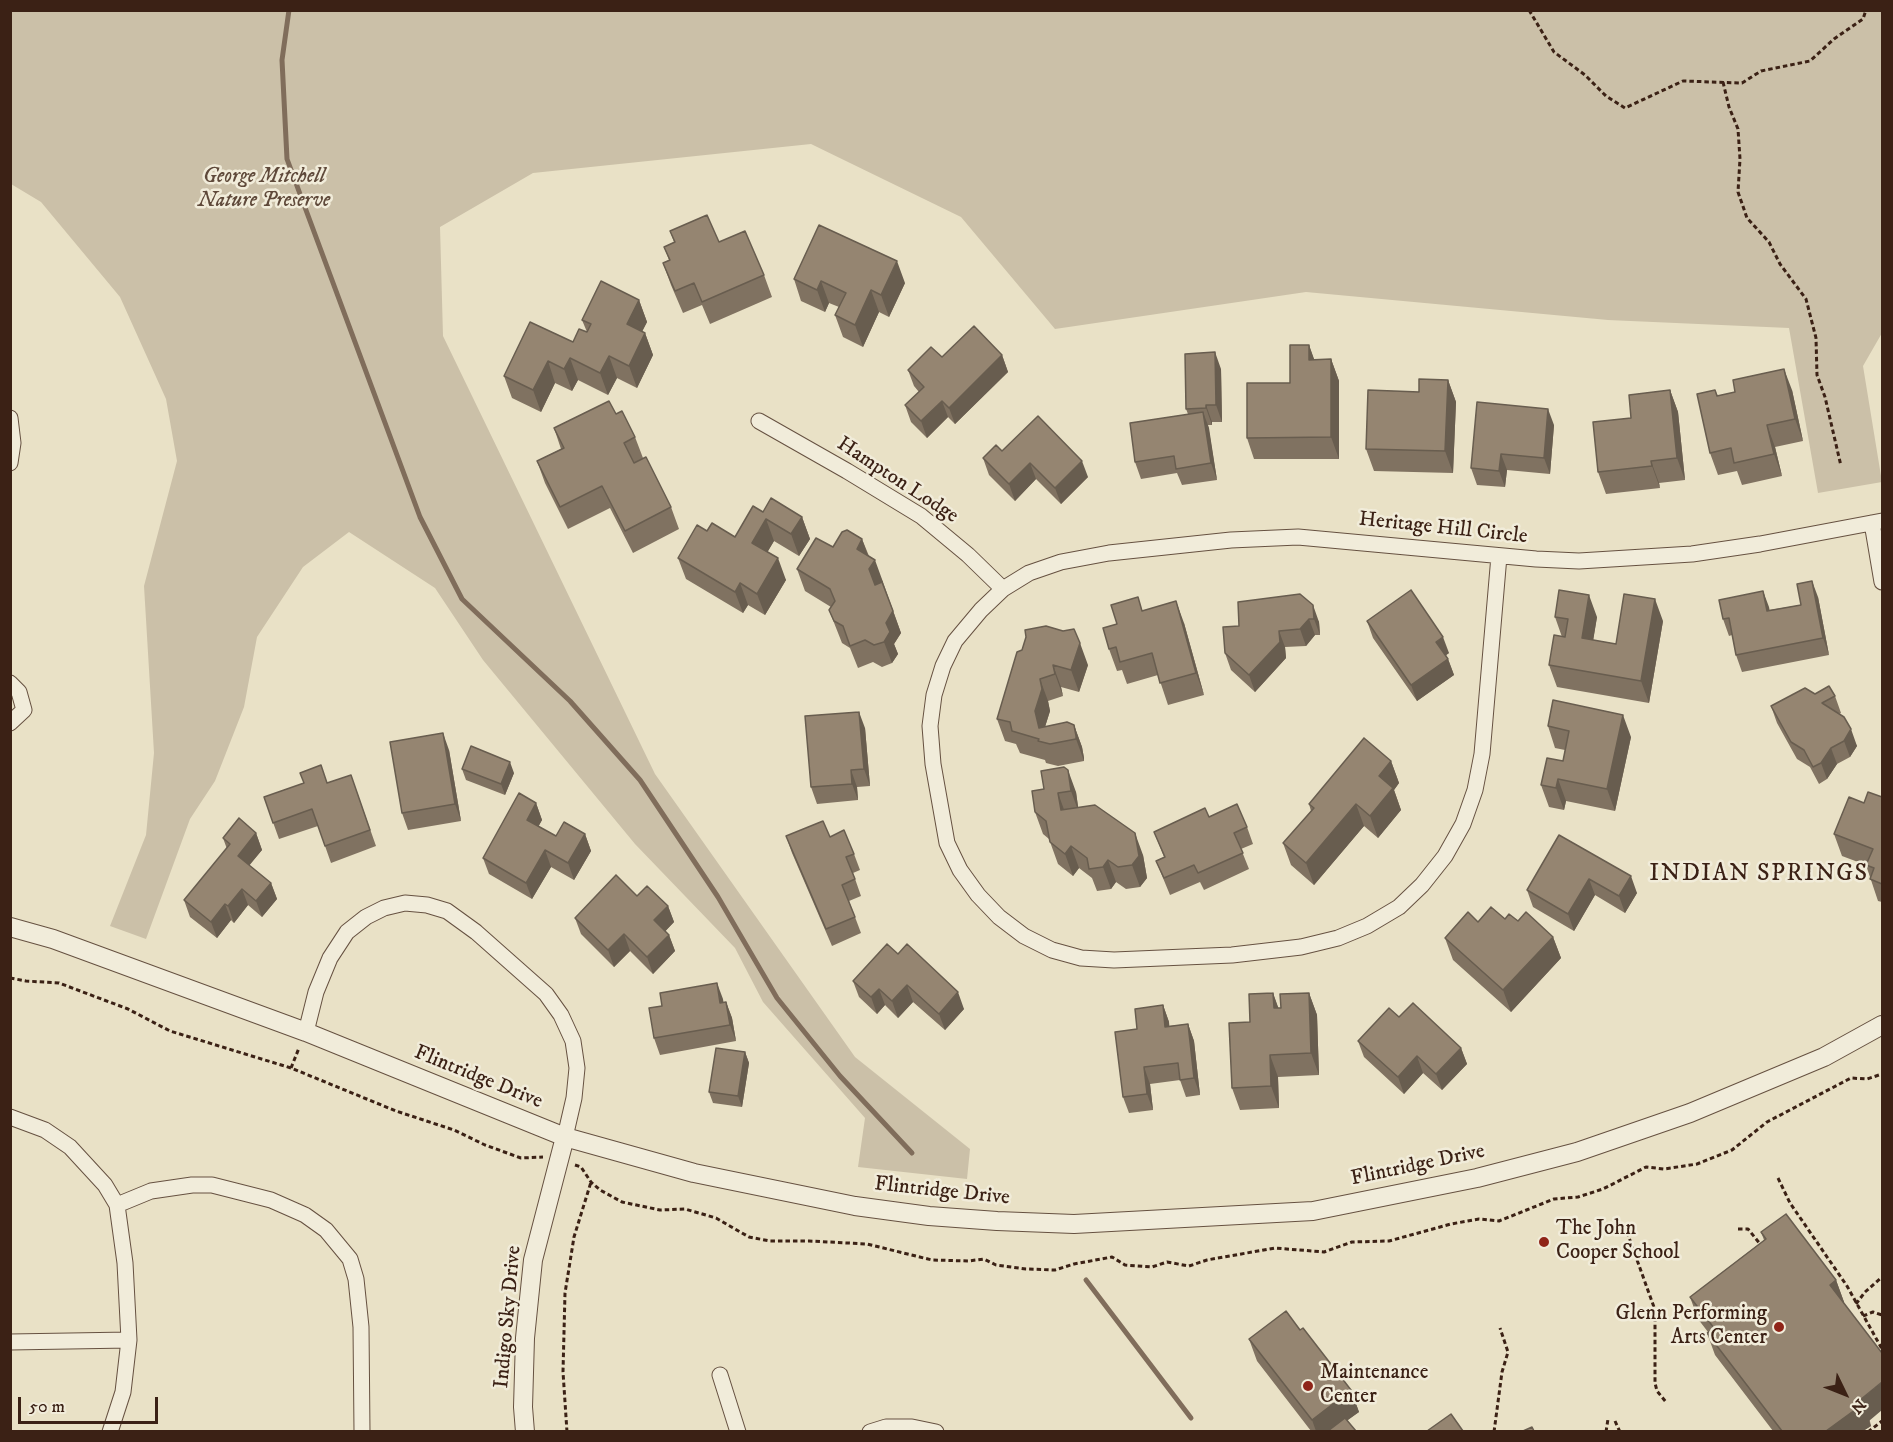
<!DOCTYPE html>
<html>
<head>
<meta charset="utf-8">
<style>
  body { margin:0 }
  #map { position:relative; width:1893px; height:1442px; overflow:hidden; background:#e9e1c6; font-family:"IM FELL DW Pica",serif }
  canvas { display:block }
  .frame { position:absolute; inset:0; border:12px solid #3b2115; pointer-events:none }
  .north { position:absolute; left:1815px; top:1364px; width:60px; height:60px; -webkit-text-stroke:4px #f1ecda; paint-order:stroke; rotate:133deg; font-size:16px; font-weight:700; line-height:24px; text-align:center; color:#3b2115 }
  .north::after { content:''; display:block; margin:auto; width:21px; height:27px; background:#3b2115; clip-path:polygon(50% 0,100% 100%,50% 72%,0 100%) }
  .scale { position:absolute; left:18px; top:1397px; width:140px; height:27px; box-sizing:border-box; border:3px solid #3b2115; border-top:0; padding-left:8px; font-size:18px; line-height:21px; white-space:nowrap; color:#3b2115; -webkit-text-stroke:4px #f1ecda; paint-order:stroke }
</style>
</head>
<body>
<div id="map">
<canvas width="1893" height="1442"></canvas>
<div class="frame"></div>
<div class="north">N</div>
<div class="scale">50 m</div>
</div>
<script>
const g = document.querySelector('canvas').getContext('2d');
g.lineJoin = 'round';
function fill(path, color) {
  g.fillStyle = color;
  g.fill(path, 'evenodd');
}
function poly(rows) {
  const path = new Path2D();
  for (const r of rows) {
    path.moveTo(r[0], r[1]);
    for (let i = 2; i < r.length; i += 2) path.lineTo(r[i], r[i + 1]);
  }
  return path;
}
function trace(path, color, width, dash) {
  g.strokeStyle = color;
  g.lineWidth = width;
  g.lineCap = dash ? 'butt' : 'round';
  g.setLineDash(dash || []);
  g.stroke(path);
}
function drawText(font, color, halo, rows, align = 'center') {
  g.font = font + ' "IM FELL DW Pica",serif';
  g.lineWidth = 5;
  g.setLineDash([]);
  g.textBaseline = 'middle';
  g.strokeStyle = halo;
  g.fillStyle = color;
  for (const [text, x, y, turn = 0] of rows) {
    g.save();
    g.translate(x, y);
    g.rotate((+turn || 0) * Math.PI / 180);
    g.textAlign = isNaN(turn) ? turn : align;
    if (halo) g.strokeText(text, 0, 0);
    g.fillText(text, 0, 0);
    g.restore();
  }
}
fill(poly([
  [11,10,1882,11,1882,333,1863,366,1882,482,1818,493,1789,328,1608,320,1306,292,1055,329,961,217,811,144,533,173,440,227,443,336,655,774,855,1057,970,1149,967,1179,858,1167,865,1118,763,1002,735,948,635,844,483,660,435,588,349,532,303,567,257,637,244,707,215,781,190,819,146,939,110,926,146,835,154,753,144,586,177,461,166,399,120,297,41,202,11,184]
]), '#cbc0a8');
trace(poly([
  [289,10,282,60,287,159,420,517,462,599,570,701,640,780,718,897,777,998,840,1076,912,1153],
  [1086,1280,1191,1418]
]), '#806d5b', 5);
const minor = poly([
  [10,418,13,443,10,463],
  [759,421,847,471,921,516,968,555,1003,589],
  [1872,523,1882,582],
  [1499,556,1482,754,1475,790,1463,824,1445,856,1422,885,1399,907,1367,926,1338,938,1301,947,1232,955,1114,960,1081,958,1052,950,1024,936,999,917,978,895,960,870,947,843,933,764,930,726,934,695,943,666,955,641,981,610,1003,589,1029,573,1061,562,1109,553,1231,540,1298,537,1536,559,1579,561,1692,554,1760,544,1882,521],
  [10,683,19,692,24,710,10,723],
  [306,1032,316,992,330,958,347,932,366,917,384,908,405,903,427,905,447,911,476,932,546,994,561,1015,573,1041,577,1068,574,1098,565,1137],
  [10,1117,45,1130,70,1147,105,1185,117,1205,125,1263,129,1340,123,1392,110,1432],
  [117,1205,151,1191,192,1185,212,1185,271,1200,305,1215,326,1230,350,1259,356,1279,361,1327,362,1432],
  [10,1342,129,1340],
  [720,1375,738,1432],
  [870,1432,886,1427,912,1427,936,1432]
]);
const tertiary = poly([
  [10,927,53,939,306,1032,565,1137,694,1173,855,1206,929,1216,997,1221,1074,1224,1313,1211,1477,1178,1577,1152,1690,1113,1824,1057,1882,1025],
  [525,1432,523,1407,525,1338,533,1260,565,1137]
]);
trace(minor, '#665141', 17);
trace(tertiary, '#665141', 20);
trace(poly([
  [1529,10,1554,52,1585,75,1606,96,1625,108,1683,81,1742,83,1761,71,1810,61,1834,39,1863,19,1866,10],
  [1723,82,1729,107,1738,129,1740,159,1738,192,1747,218,1769,242,1780,264,1806,299,1816,338,1817,375,1825,397,1841,466],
  [10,978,26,981,59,983,128,1009,170,1031,291,1068,396,1111,454,1130,485,1145,521,1158,543,1157],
  [291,1068,299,1048],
  [575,1165,581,1167,591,1182,600,1190,622,1202,660,1210,685,1209,716,1218,749,1237,770,1241,809,1241,867,1244,932,1260,968,1261,984,1259,996,1265,1026,1269,1055,1270,1074,1264,1112,1257,1125,1265,1152,1267,1167,1262,1189,1266,1207,1260,1275,1248,1324,1252,1352,1242,1389,1241,1451,1224,1479,1219,1499,1221,1554,1199,1578,1197,1603,1189,1646,1167,1664,1169,1697,1164,1732,1150,1767,1122,1851,1078,1867,1079,1882,1074],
  [1778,1178,1790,1203,1847,1286,1882,1349],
  [1738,1229,1748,1229,1761,1245],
  [1627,1232,1655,1310,1655,1383,1657,1391,1666,1402],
  [1856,1304,1865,1292,1882,1277],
  [1863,1316,1873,1312,1882,1315],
  [1615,1421,1620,1432],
  [567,1432,563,1372,565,1293,574,1237,591,1182],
  [1494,1432,1502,1372,1508,1352,1500,1328],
  [1606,1432,1608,1419],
  [1868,1432,1882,1421]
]), '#3b2115', 3, [4.5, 3]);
trace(minor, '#f1ecda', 15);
trace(tertiary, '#f1ecda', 18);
fill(poly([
  [670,231,719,242,764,275,772,297,710,324,702,305,683,313,671,285,663,263,669,260,664,247,674,242],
  [794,279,905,283,889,317,879,312,863,347,843,337,835,315,839,307,829,303,825,312,801,301],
  [639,300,647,322,642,331,645,333,653,355,637,388,617,378,608,395,578,380,572,391,555,383,541,412,512,398,504,376,573,342,587,332,582,320],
  [1309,345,1314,360,1331,359,1339,381,1339,459,1254,459,1247,438,1290,383],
  [1002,355,1008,372,955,424,948,417,927,438,911,422,905,405,919,392,914,386,908,370,942,357],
  [1221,369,1222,422,1212,422,1212,425,1208,425,1217,480,1182,485,1177,473,1141,479,1135,462,1188,414,1186,409],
  [1448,380,1456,402,1453,473,1374,471,1366,449,1419,392],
  [1670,390,1678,412,1685,480,1659,483,1660,488,1606,494,1598,472,1631,418],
  [1715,390,1718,396,1792,390,1803,441,1775,447,1782,476,1742,485,1737,471,1718,475,1710,453],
  [616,414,635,437,643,458,671,507,679,529,633,553,610,508,568,529,545,483,537,461,561,449,554,428],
  [1554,425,1550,474,1507,470,1505,487,1477,485,1471,468],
  [1002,451,1088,477,1061,504,1036,479,1015,501,989,475,983,458],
  [763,512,802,517,810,539,799,556,774,541,767,552,786,580,765,615,748,605,743,613,686,579,678,558,707,531,735,537],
  [862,539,869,556,883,582,901,633,894,644,898,654,892,663,882,667,873,662,858,668,850,648,842,643,829,610,831,607,805,591,797,569,833,547],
  [1763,591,1769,610,1801,605,1818,597,1829,655,1742,672,1736,655,1732,635,1729,636,1723,619],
  [1300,594,1319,622,1320,635,1315,635,1306,646,1285,647,1286,658,1255,692,1231,670,1225,653,1239,626],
  [1143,610,1184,623,1204,695,1168,705,1158,675,1127,684,1122,670,1117,671,1109,649,1117,624],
  [1555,617,1597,617,1593,640,1616,644,1663,621,1649,703,1557,687,1549,665,1562,637],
  [1367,621,1449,653,1446,655,1448,659,1454,675,1417,701,1373,638],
  [1022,650,1088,665,1079,692,1061,687,1063,696,1048,701,1050,711,1045,727,1074,725,1082,747,1084,758,1084,761,1058,766,1046,763,1045,760,1020,753,1016,744,1005,741,997,719],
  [1815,694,1835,696,1841,713,1839,714,1857,746,1850,757,1837,764,1827,779,1819,784,1810,767,1797,759,1777,723,1771,706],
  [1548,726,1631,737,1615,811,1566,801,1564,810,1549,807,1541,785,1563,761,1565,750,1555,748],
  [865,728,870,786,857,787,858,800,817,804,811,787],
  [449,750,461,821,408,830,402,813],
  [1391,761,1399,783,1394,790,1401,810,1378,838,1364,826,1314,885,1291,865,1283,843,1311,811,1309,804],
  [462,769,514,773,505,795,466,780],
  [1041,771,1076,792,1078,807,1143,855,1147,878,1140,887,1126,889,1116,882,1111,889,1097,891,1092,878,1079,868,1073,876,1058,864,1049,839,1043,834,1035,812,1044,789],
  [351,775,376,846,331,863,318,826,279,839,264,797,327,783],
  [1882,797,1882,902,1878,901,1866,865,1842,856,1834,834,1864,803],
  [536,803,542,820,538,827,556,836,585,834,591,851,574,880,551,867,532,899,489,874,483,858],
  [1209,817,1247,827,1253,844,1241,849,1249,869,1204,890,1200,882,1170,895,1156,861,1164,857,1154,832],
  [256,833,262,850,249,865,271,883,277,899,262,917,248,905,234,923,231,920,217,938,190,917,184,900,227,849,223,838],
  [1559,835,1637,893,1625,913,1595,895,1574,931,1533,907,1527,890],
  [786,836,830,837,854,854,860,870,853,873,861,896,849,901,861,933,832,946,792,853],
  [637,896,668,906,674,922,665,931,669,935,675,951,653,974,630,951,614,967,581,934,575,918],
  [1505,919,1518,921,1553,937,1561,958,1511,1012,1453,960,1445,938,1478,922],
  [898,954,964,1009,945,1030,913,1002,898,1018,885,1005,877,1014,859,997,853,981],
  [1273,993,1278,1008,1281,1008,1309,993,1317,1015,1319,1075,1278,1077,1279,1108,1240,1110,1232,1088,1250,1022],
  [723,999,723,1002,726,1002,732,1018,736,1041,660,1055,654,1038],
  [1163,1005,1169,1022,1169,1026,1188,1024,1194,1041,1200,1095,1186,1097,1180,1080,1150,1084,1153,1110,1129,1113,1123,1097,1137,1029],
  [1399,1017,1461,1048,1467,1064,1442,1090,1423,1073,1404,1094,1364,1057,1358,1041],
  [745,1052,749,1063,742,1107,713,1103,709,1092],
  [1761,1232,1836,1280,1844,1302,1871,1426,1863,1431,1773,1431,1715,1355,1707,1333,1708,1332,1698,1319,1690,1297,1764,1240],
  [1300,1330,1351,1390,1359,1412,1347,1420,1356,1431,1311,1431,1257,1361,1249,1339]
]), '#807261');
fill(poly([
  [897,261,905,283,889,317,881,295],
  [821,281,829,303,825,312,817,290],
  [871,290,879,312,863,347,855,325],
  [639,300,647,322,635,346,627,324],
  [645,333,653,355,637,388,629,366],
  [1309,345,1317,367,1309,360],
  [1215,352,1221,369,1222,422,1216,405],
  [1002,355,1008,372,955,424,949,408],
  [609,356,617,378,608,395,600,373],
  [570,358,578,380,572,391,564,369],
  [1331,359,1339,381,1339,459,1331,437],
  [548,361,555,383,541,412,533,390],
  [1784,369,1792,390,1803,441,1795,419],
  [1448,380,1456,402,1453,473,1445,451],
  [1670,390,1678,412,1685,480,1677,458],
  [942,401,948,417,927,438,921,421],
  [1206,405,1212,422,1212,425,1206,408],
  [1548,409,1554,425,1550,474,1544,458],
  [1203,412,1209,428,1217,480,1211,463],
  [1767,425,1775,447,1782,476,1774,454],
  [1501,454,1507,470,1505,487,1499,471],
  [1082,461,1088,477,1061,504,1055,488],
  [1651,461,1659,483,1660,488,1652,466],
  [1030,463,1036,479,1015,501,1009,484],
  [802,517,810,539,799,556,791,534],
  [766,519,774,541,760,565,752,543],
  [862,539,870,561,857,549],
  [778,558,786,580,765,615,757,594],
  [875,560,883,582,877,591,869,569],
  [1812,581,1818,597,1829,655,1823,638],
  [740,583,748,605,743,613,735,592],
  [1763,591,1769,607,1773,628,1767,611],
  [1589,595,1597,617,1590,660,1582,638],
  [1655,599,1663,621,1649,703,1641,681],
  [1176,601,1184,623,1204,695,1196,673],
  [1313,605,1319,622,1320,635,1314,619],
  [893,611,901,633,894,644,898,654,892,663,884,642,886,623],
  [1309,619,1315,635,1306,646,1300,629],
  [1279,631,1285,647,1286,658,1255,692,1249,675],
  [1443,637,1449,653,1442,658,1436,642],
  [1080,643,1088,665,1079,692,1071,670],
  [1448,659,1454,675,1417,701,1411,685],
  [1053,665,1061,687,1063,696,1055,674],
  [1040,679,1048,701,1050,711,1043,733,1039,728,1035,711],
  [859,712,865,728,870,786,864,769],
  [1623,715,1631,737,1615,811,1607,789],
  [1074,725,1082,747,1084,758,1084,761,1076,739],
  [1851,729,1857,746,1850,757,1844,741],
  [443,733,449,750,461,821,455,804],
  [1831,748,1837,764,1827,779,1821,763],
  [1391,761,1399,783,1394,790,1401,810,1378,838,1370,816,1379,776],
  [510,762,514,773,505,795,501,784],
  [851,770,857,787,858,800,852,784],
  [1068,770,1076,792,1079,813,1071,791],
  [1558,779,1566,801,1564,810,1556,788],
  [1058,793,1066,815,1061,810],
  [536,803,542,820,533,836,527,820],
  [1356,804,1364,826,1314,885,1306,863],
  [256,833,262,850,244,872,238,856],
  [1135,833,1143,855,1147,878,1140,887,1132,865],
  [585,834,591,851,574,880,568,863],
  [1071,846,1079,868,1073,876,1065,854],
  [545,850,551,867,532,899,526,883],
  [1108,860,1116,882,1111,889,1103,867],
  [1631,876,1637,893,1625,913,1619,896],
  [1589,879,1595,895,1574,931,1568,914],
  [271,883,277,899,262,917,256,901],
  [242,889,248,905,234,923,228,906],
  [225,904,231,920,217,938,211,922],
  [668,906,674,922,660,937,654,920],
  [624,934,630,951,614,967,608,950],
  [669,935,675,951,653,974,647,957],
  [1553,937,1561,958,1511,1012,1503,990],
  [717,983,723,999,726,1019,720,1003],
  [907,985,913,1002,898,1018,892,1001],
  [879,989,885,1005,877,1014,871,997],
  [958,992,964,1009,945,1030,939,1014],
  [1273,993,1281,1015,1274,1008],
  [1309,993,1317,1015,1319,1075,1311,1053],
  [726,1002,732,1018,736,1041,730,1025],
  [1163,1005,1169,1022,1171,1043,1165,1027],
  [1188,1024,1194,1041,1200,1095,1194,1078],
  [1461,1048,1467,1064,1442,1090,1436,1074],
  [745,1052,749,1063,742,1107,738,1096],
  [1270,1055,1278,1077,1279,1108,1271,1086],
  [1417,1056,1423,1073,1404,1094,1398,1077],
  [1144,1067,1150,1084,1153,1110,1147,1094],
  [1836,1280,1844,1302,1838,1307,1830,1285],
  [1882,1382,1882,1410,1869,1421,1871,1426,1863,1431,1826,1431,1860,1400],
  [1351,1390,1359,1412,1333,1431,1316,1431,1312,1420]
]), '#685d4f');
const building = poly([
  [707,215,719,242,745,231,764,275,702,302,694,283,675,291,663,263,670,260,664,247,675,242,670,231,707,215],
  [819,225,897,261,881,295,871,290,855,325,835,315,846,293,821,281,817,290,794,279,819,225],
  [601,281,639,300,627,324,645,333,629,366,609,356,600,373,570,358,564,369,548,361,533,390,504,376,530,322,573,342,579,329,587,332,591,324,582,320,601,281],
  [974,326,1002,355,949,408,942,401,921,421,905,405,924,387,908,370,931,347,942,357,974,326],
  [1290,345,1309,345,1309,360,1331,359,1331,437,1247,438,1247,383,1290,383,1290,345],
  [1215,352,1216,405,1206,405,1206,408,1186,409,1185,354,1215,352],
  [1784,369,1795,419,1767,425,1774,454,1734,463,1731,448,1710,453,1697,394,1715,390,1717,396,1735,392,1733,380,1784,369],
  [1419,379,1448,380,1445,451,1366,449,1368,390,1419,392,1419,379],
  [1670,390,1677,458,1651,461,1652,466,1598,472,1593,422,1631,418,1629,395,1670,390],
  [609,401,616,414,622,411,635,437,624,443,634,463,646,457,671,507,625,531,602,486,560,507,537,461,564,448,554,428,609,401],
  [1477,402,1548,409,1544,458,1501,454,1499,471,1471,468,1477,402],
  [1203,412,1211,463,1176,469,1174,456,1135,462,1130,423,1203,412],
  [1038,416,1082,461,1055,488,1030,463,1009,484,983,458,996,445,1002,451,1038,416],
  [771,498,802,517,791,534,766,519,752,543,778,558,757,594,740,583,735,592,678,558,697,525,707,531,712,523,735,537,753,506,763,512,771,498],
  [847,530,862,539,857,549,875,560,869,569,875,585,882,582,893,611,886,623,890,632,884,642,874,645,865,640,850,646,843,626,834,621,829,610,835,601,830,589,797,569,816,538,833,547,842,532,847,530],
  [1812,581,1823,638,1736,655,1729,618,1723,619,1719,600,1763,591,1767,611,1801,605,1797,584,1812,581],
  [1411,590,1443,637,1436,642,1448,659,1411,685,1367,621,1411,590],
  [1559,590,1589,595,1582,638,1616,644,1624,594,1655,599,1641,681,1549,665,1554,635,1565,637,1568,619,1555,617,1559,590],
  [1300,594,1313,605,1314,619,1309,619,1300,629,1279,631,1280,642,1249,675,1225,653,1223,627,1239,626,1238,602,1300,594],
  [1138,597,1142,611,1176,601,1196,673,1160,683,1152,653,1120,662,1116,647,1109,649,1103,628,1117,624,1111,605,1138,597],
  [1046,626,1063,631,1074,629,1080,643,1071,670,1053,665,1055,674,1040,679,1042,689,1035,711,1039,728,1067,722,1074,725,1076,736,1076,739,1050,744,1038,741,1039,739,1012,731,1010,722,997,719,1017,652,1022,650,1026,637,1025,630,1046,626],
  [1829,686,1835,696,1822,703,1844,717,1851,729,1844,741,1831,748,1821,763,1813,767,1804,750,1791,742,1771,706,1805,688,1815,694,1829,686],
  [1553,700,1623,715,1607,789,1558,779,1556,788,1541,785,1547,758,1563,761,1569,731,1548,726,1553,700],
  [859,712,864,769,851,770,852,784,811,787,805,716,859,712],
  [443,733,455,804,402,813,390,742,443,733],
  [1364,738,1391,761,1379,776,1393,788,1370,816,1356,804,1306,863,1283,843,1314,808,1309,804,1364,738],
  [471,746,510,762,501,784,462,769,471,746],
  [321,765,327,783,351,775,370,830,325,846,312,809,273,823,264,797,304,783,300,773,321,765],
  [1064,767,1068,770,1071,791,1058,793,1061,810,1095,805,1135,833,1139,856,1132,865,1118,867,1108,860,1103,867,1089,869,1087,858,1071,846,1065,854,1050,842,1046,821,1035,812,1032,791,1044,789,1041,771,1064,767],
  [1868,792,1882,797,1882,884,1870,879,1874,868,1866,865,1873,849,1834,834,1849,797,1864,803,1868,792],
  [519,793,536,803,527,820,556,836,564,822,585,834,568,863,545,850,526,883,483,858,519,793],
  [1237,804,1247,827,1234,833,1243,853,1198,873,1194,865,1164,878,1156,861,1165,857,1154,832,1205,808,1209,817,1237,804],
  [239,818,256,833,238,856,271,883,256,901,242,889,228,906,225,904,211,922,184,900,230,844,223,838,239,818],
  [823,821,830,837,844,830,854,854,846,857,855,879,842,885,855,917,826,929,786,836,823,821],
  [1559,835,1631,876,1619,896,1589,879,1568,914,1527,890,1559,835],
  [616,875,637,896,647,886,668,906,654,920,669,935,647,957,624,934,608,950,575,918,616,875],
  [1491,907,1505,919,1509,914,1518,921,1526,912,1553,937,1503,990,1445,938,1468,912,1478,922,1491,907],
  [887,944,898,954,907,944,958,992,939,1014,907,985,892,1001,879,989,871,997,853,981,887,944],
  [717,983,720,1003,726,1002,730,1025,654,1038,649,1008,662,1006,660,993,717,983],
  [1273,993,1274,1008,1281,1008,1280,994,1309,993,1311,1053,1270,1055,1271,1086,1232,1088,1229,1023,1250,1022,1249,994,1273,993],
  [1413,1003,1461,1048,1436,1074,1417,1056,1398,1077,1358,1041,1389,1008,1399,1017,1413,1003],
  [1163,1005,1165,1027,1188,1024,1194,1078,1180,1080,1178,1063,1144,1067,1147,1094,1123,1097,1115,1032,1137,1029,1135,1009,1163,1005],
  [716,1048,745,1052,738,1096,709,1092,716,1048],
  [1786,1214,1836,1280,1830,1285,1882,1353,1882,1382,1860,1400,1863,1404,1826,1431,1782,1431,1707,1333,1714,1328,1690,1297,1766,1239,1761,1232,1786,1214],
  [1286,1311,1300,1330,1303,1328,1351,1390,1312,1420,1249,1339,1286,1311],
  [1451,1414,1463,1431,1427,1431,1451,1414],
  [1345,1418,1356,1431,1328,1431,1345,1418],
  [1532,1427,1534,1431,1523,1431,1532,1427]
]);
fill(building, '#958571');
trace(building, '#685d4f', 1.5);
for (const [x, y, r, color] of [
  [1544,1242,6,"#8f2418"],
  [1779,1327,6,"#8f2418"],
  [1308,1386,6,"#8f2418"]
]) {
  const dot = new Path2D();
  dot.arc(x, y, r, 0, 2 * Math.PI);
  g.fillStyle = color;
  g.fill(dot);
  trace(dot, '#f1ecda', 2);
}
drawText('italic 21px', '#5f493a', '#f1ecda', [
  ["George Mitchell",264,178],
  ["Nature Preserve",264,202]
]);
drawText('21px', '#3b2115', '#f1ecda', [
  ["Hampton Lodge",897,481,33],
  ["Heritage Hill Circle",1443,529,6],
  ["Flintridge Drive",478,1078,22],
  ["Flintridge Drive",1418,1166,-12],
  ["Flintridge Drive",942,1192,6],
  ["Indigo Sky Drive",509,1317,-85]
]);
drawText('21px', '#3b2115', '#f1ecda', [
  ["The John",1556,1230],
  ["Cooper School",1556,1254],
  ["Glenn Performing",1767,1315,"right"],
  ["Arts Center",1767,1339,"right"],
  ["Maintenance",1320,1374],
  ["Center",1320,1398]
], 'left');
g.letterSpacing = '1.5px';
drawText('24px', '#3b2115', '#f1ecda', [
  ["INDIAN SPRINGS",1759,875]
]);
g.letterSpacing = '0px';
</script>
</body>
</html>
